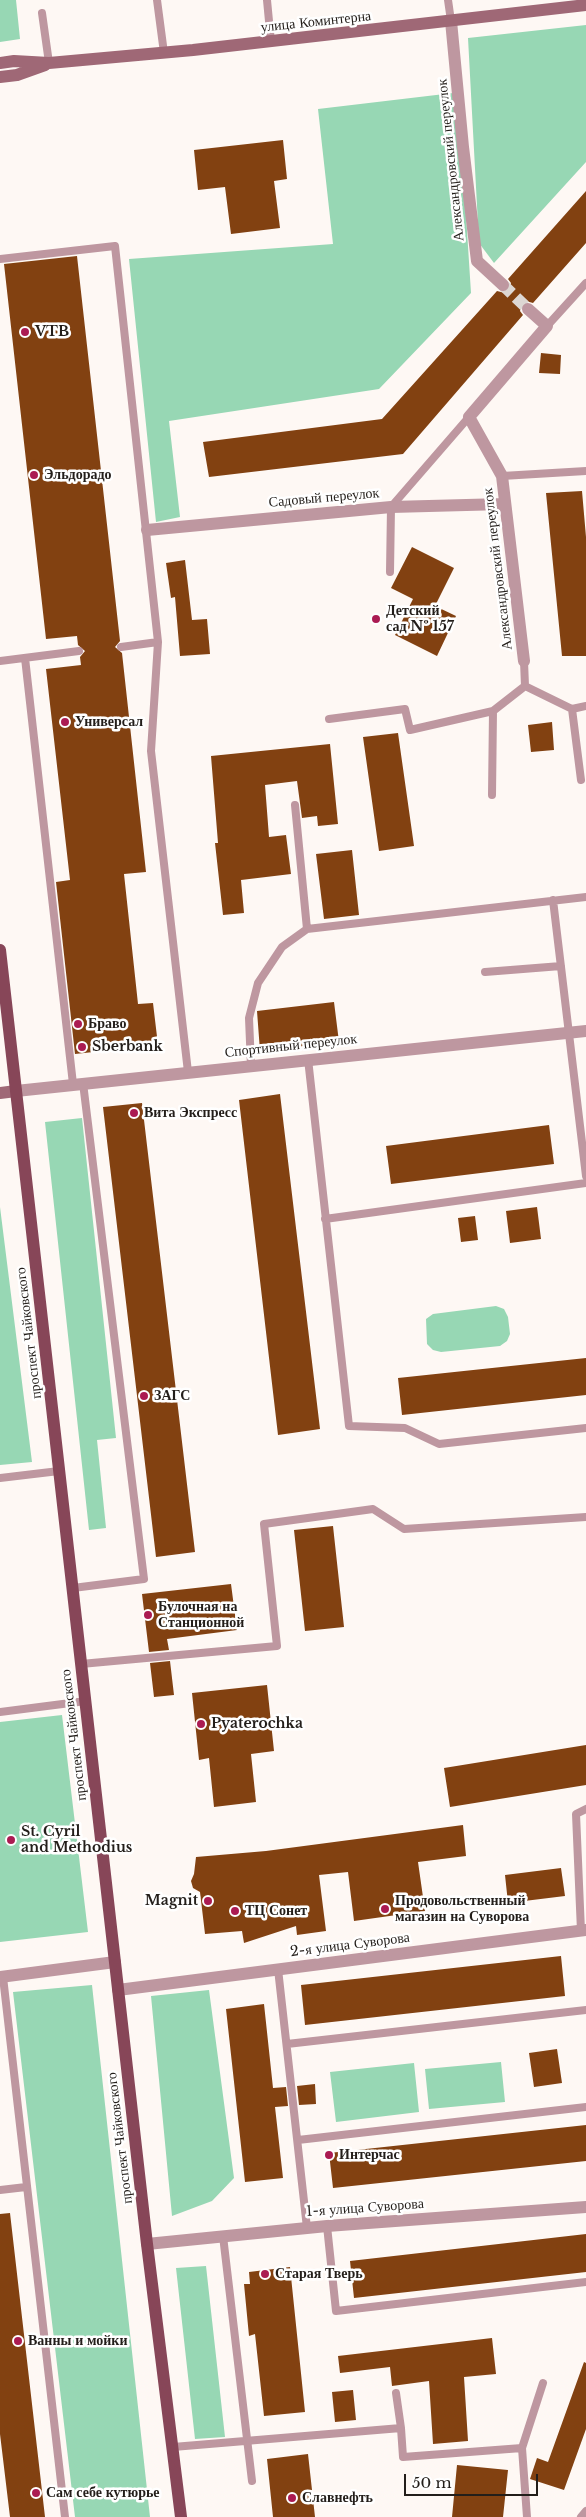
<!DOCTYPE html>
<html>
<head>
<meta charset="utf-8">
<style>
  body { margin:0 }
  #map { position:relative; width:586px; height:2517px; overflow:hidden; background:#fef8f4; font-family:"Libre Baskerville",serif }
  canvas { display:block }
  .scale { position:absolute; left:404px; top:2474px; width:134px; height:22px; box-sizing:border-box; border:2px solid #231e1a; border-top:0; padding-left:6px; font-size:15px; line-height:18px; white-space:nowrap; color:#231e1a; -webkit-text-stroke:4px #fff; paint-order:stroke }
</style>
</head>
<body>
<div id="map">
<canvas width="586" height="2517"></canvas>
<div class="scale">50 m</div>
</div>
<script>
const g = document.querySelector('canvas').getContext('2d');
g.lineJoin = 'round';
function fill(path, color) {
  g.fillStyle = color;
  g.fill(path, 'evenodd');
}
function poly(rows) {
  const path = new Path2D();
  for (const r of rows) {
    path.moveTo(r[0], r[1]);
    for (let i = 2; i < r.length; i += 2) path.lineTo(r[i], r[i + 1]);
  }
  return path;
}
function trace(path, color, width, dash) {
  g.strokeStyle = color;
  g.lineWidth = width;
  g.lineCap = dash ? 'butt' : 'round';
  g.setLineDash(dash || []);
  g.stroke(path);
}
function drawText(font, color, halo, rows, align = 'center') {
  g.font = font + ' "Libre Baskerville",serif';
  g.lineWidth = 5;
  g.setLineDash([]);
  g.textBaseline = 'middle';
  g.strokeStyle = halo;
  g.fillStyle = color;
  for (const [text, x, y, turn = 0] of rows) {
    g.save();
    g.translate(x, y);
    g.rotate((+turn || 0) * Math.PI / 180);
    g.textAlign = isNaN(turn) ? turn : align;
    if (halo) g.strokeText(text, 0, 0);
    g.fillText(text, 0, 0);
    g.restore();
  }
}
fill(poly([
  [0,0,16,0,20,39,0,42],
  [586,25,586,162,494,263,479,243,468,38],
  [453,93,465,200,471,293,379,389,169,421,180,517,156,522,129,259,333,244,318,109],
  [82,1118,116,1438,97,1440,106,1528,89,1530,45,1122],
  [0,1207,32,1462,0,1465],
  [496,1306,504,1309,508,1317,510,1334,507,1341,500,1346,441,1352,433,1350,427,1344,426,1319,433,1314],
  [62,1715,88,1932,0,1942,0,1722],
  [92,1985,150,2517,75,2517,13,1992],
  [209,1990,234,2178,212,2201,172,2216,151,1996],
  [501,2062,505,2102,429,2109,425,2069],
  [414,2063,419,2112,336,2122,330,2072],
  [206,2266,225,2437,195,2439,176,2268]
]), '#97d7b4');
fill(poly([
  [283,140,287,179,274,181,280,228,231,234,225,187,198,190,194,150],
  [586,191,586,243,533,303,526,301,522,304,520,311,523,315,403,454,209,477,203,442,382,419,497,291,505,293,509,290,511,283,508,279],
  [77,256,120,641,115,647,122,653,146,872,124,874,138,1004,153,1003,158,1045,75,1054,56,882,70,880,46,669,81,665,80,657,85,651,78,645,77,636,46,639,4,264],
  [541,353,561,355,560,374,539,373],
  [582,491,586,537,586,656,562,656,546,493],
  [412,547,454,568,435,606,456,616,437,656,395,635,413,599,391,588],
  [185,560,192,620,207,619,210,654,180,656,175,597,171,598,166,563],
  [552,722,554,750,531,752,528,725],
  [398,733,414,846,379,851,363,737],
  [330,744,338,824,318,826,317,816,302,818,297,781,265,785,269,837,286,835,291,874,241,880,244,913,223,915,215,843,218,843,211,756],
  [352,850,359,915,324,919,316,854],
  [334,1002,339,1042,260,1051,257,1011],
  [280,1094,320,1429,278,1435,239,1100],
  [142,1103,195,1552,156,1557,103,1107],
  [549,1125,554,1164,391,1184,386,1146],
  [537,1207,541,1239,510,1243,506,1211],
  [475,1216,478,1240,461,1242,458,1218],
  [586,1358,586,1395,402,1415,398,1378],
  [333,1526,344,1627,305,1631,294,1530],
  [231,1584,237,1630,167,1639,169,1650,149,1652,142,1594],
  [170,1661,174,1695,154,1697,150,1663],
  [267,1685,274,1751,251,1754,256,1802,214,1807,209,1758,199,1760,192,1693],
  [586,1745,586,1785,450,1807,444,1768],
  [463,1825,466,1856,418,1862,425,1911,354,1921,348,1872,319,1875,326,1931,297,1935,296,1926,244,1943,242,1931,205,1934,200,1892,193,1888,191,1881,194,1874,196,1857,266,1851],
  [561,1868,565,1896,508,1903,505,1875],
  [561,1956,565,1996,305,2025,301,1985],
  [264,2004,273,2088,286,2087,288,2106,275,2107,283,2178,245,2182,226,2009],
  [557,2049,562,2083,534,2087,529,2053],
  [315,2084,316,2104,299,2105,297,2086],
  [586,2125,586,2161,333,2188,329,2153],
  [10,2213,45,2517,10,2517,0,2434,0,2214],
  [586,2234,586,2272,354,2298,350,2261],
  [290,2267,305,2412,264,2416,255,2334,249,2336,244,2284,250,2284,249,2272],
  [492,2338,496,2374,464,2377,468,2441,433,2444,429,2381,392,2386,390,2367,340,2373,338,2356],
  [584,2362,586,2363,586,2429,564,2490,530,2479,537,2458,548,2462],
  [353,2390,356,2420,335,2422,332,2392],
  [308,2454,315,2517,273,2517,267,2459],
  [457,2465,508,2470,503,2517,452,2517]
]), '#824111');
trace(poly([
  [503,285,528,309]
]), '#ddd7d3', 12, [12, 6]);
trace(poly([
  [157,0,164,53],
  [267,0,271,42],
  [448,0,451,21],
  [42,13,49,63],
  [0,259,115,246,158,642,151,751,188,1072],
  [547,326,586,283],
  [502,476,586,471],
  [390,572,391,507,469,417],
  [121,647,158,642],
  [25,658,73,1084],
  [0,661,79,651],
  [525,686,572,709,586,706],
  [572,709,581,780],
  [329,719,405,709,410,730,493,711],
  [492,795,493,711,525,686,524,661],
  [295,805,307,929],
  [553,900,586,1176],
  [485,972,561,966],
  [308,1059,349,1426,405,1428,439,1444,586,1428],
  [251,1066,249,1018,258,983,282,947,307,929,586,897],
  [325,1219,586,1183],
  [0,1478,59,1471],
  [73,1588,144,1579,83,1083],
  [81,1664,277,1646,264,1524,373,1509,404,1529,586,1517],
  [0,1712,86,1701],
  [581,1931,576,1814,586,1809],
  [278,1969,307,2228],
  [3,1977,65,2517],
  [287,2044,586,2010],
  [298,2140,586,2107],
  [0,2190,26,2187],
  [327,2226,336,2311,586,2282],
  [223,2236,252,2481],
  [396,2393,401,2428],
  [173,2447,401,2428,403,2457,522,2448],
  [527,2517,522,2448,543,2383],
  [581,2517,586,2511]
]), '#be97a0', 8);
trace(poly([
  [451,21,463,147,477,261,503,285],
  [147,530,391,507,504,504],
  [524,661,502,476,469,417,547,326,528,309],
  [16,1091,586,1031],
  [0,1977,115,1962],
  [118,1990,586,1930],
  [147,2244,327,2226,586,2207]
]), '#be97a0', 12);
trace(poly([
  [0,63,14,61,49,63,193,50,586,5],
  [0,77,17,75,45,65],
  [0,1093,16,1091]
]), '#9f6876', 12);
trace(poly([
  [0,950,147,2244,181,2517]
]), '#874658', 12);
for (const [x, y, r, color] of [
  [25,332,5,"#ab1b52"],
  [34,475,5,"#ab1b52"],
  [376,619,5,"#ab1b52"],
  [65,722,5,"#ab1b52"],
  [78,1024,5,"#ab1b52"],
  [82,1047,5,"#ab1b52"],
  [134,1113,5,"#ab1b52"],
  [144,1396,5,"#ab1b52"],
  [148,1615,5,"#ab1b52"],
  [201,1724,5,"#ab1b52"],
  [11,1840,5,"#ab1b52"],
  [208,1901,5,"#ab1b52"],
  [385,1909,5,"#ab1b52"],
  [235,1911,5,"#ab1b52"],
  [329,2155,5,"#ab1b52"],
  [265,2274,5,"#ab1b52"],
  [18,2341,5,"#ab1b52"],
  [36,2493,5,"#ab1b52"],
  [292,2498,5,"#ab1b52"]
]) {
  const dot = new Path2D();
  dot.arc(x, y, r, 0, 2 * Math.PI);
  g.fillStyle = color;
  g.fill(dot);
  trace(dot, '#fff', 2);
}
drawText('14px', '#231e1a', '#fff', [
  ["улица Коминтерна",316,22,-6],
  ["Александровский переулок",451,160,-96],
  ["Садовый переулок",324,498,-5],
  ["Александровский переулок",498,569,-97],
  ["Спортивный переулок",291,1046,-6],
  ["проспект Чайковского",29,1333,-97],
  ["проспект Чайковского",74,1735,-97],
  ["2-я улица Суворова",350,1945,-7],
  ["проспект Чайковского",120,2138,-97],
  ["1-я улица Суворова",365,2208,-4]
]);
drawText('bold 14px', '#231e1a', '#fff', [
  ["VTB",35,332],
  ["Эльдорадо",44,475],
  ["Детский",386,611],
  ["сад № 157",386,627],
  ["Универсал",75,722],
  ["Браво",88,1024],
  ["Sberbank",92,1047],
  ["Вита Экспресс",144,1113],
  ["ЗАГС",154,1396],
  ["Булочная на",158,1607],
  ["Станционной",158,1623],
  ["Pyaterochka",211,1724],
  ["St. Cyril",21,1832],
  ["and Methodius",21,1848],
  ["Magnit",198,1901,"right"],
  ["Продовольственный",395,1901],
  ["магазин на Суворова",395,1917],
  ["ТЦ Сонет",245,1911],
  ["Интерчас",339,2155],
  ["Старая Тверь",275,2274],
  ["Ванны и мойки",28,2341],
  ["Сам себе кутюрье",46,2493],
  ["Славнефть",302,2498]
], 'left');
</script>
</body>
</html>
